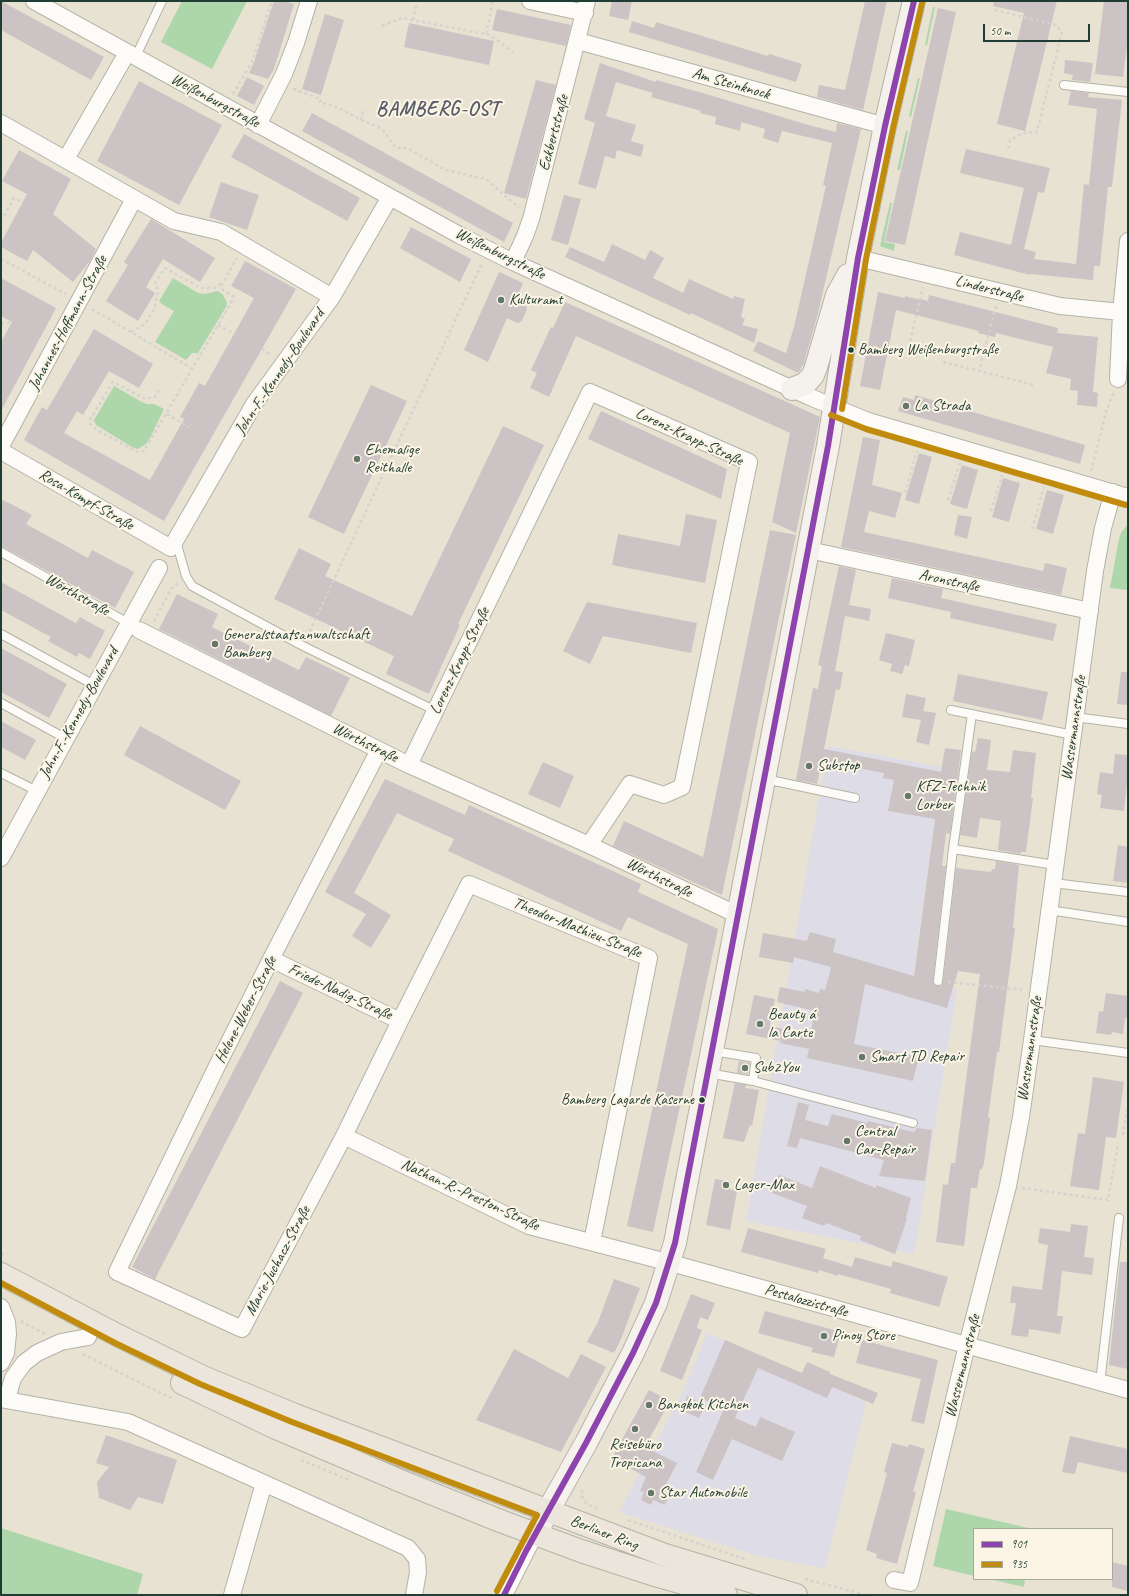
<!DOCTYPE html>
<html>
<head>
<meta charset="utf-8">
<style>
  body { margin:0 }
  #map { position:relative; width:1129px; height:1596px; overflow:hidden; background:#e8e2d2; font-family:Caveat,sans-serif }
  canvas { display:block }
  .frame { position:absolute; inset:0; border:2px solid #1f3d34; pointer-events:none }
  .legend { position:absolute; left:973px; top:1528px; width:140px; height:52px; box-sizing:border-box; background:#fcf5e5; border:1px solid #a4ab9e; margin:0; padding:5px 7px; list-style:none; font-size:12px; color:#1f3d34 }
  .legend li { display:flex; align-items:center; gap:8px; height:20px }
  .legend b { width:20px; border:1px solid #a4ab9e }
  .scale { position:absolute; left:983px; top:24px; width:107px; height:18px; box-sizing:border-box; border:2px solid #1f3d34; border-top:0; padding-left:5px; font-size:12px; line-height:14px; white-space:nowrap; color:#1f3d34; -webkit-text-stroke:3px #fcf5e5; paint-order:stroke }
</style>
</head>
<body>
<div id="map">
<canvas width="1129" height="1596"></canvas>
<div class="frame"></div>
<ul class="legend">
<li><b style="height:5px;background:#8e44ad"></b>901</li>
<li><b style="height:5px;background:#c18c0d"></b>935</li>
</ul>
<div class="scale">50 m</div>
</div>
<script>
const g = document.querySelector('canvas').getContext('2d');
g.lineJoin = 'round';
function fill(path, color) {
  g.fillStyle = color;
  g.fill(path, 'evenodd');
}
function poly(rows) {
  const path = new Path2D();
  for (const r of rows) {
    path.moveTo(r[0], r[1]);
    for (let i = 2; i < r.length; i += 2) path.lineTo(r[i], r[i + 1]);
  }
  return path;
}
function trace(path, color, width, dash) {
  g.strokeStyle = color;
  g.lineWidth = width;
  g.lineCap = dash ? 'butt' : 'round';
  g.setLineDash(dash || []);
  g.stroke(path);
}
function drawText(font, color, halo, rows, align = 'center') {
  g.font = font + ' Caveat,sans-serif';
  g.lineWidth = 4;
  g.setLineDash([]);
  g.textBaseline = 'middle';
  g.strokeStyle = halo;
  g.fillStyle = color;
  for (const [text, x, y, turn = 0] of rows) {
    g.save();
    g.translate(x, y);
    g.rotate((+turn || 0) * Math.PI / 180);
    g.textAlign = isNaN(turn) ? turn : align;
    if (halo) g.strokeText(text, 0, 0);
    g.fillText(text, 0, 0);
    g.restore();
  }
}
fill(poly([
  [828,746,942,767,913,976,957,990,914,1254,746,1221],
  [707,1333,866,1402,825,1568,758,1556,619,1512,683,1392]
]), '#dedce7');
fill(poly([
  [182,1,247,1,212,69,161,42],
  [933,7,935,7,927,45,925,45],
  [918,78,920,78,911,117,909,116],
  [906,131,908,131,900,170,897,170],
  [890,203,892,203,884,242,895,244,894,251,880,246],
  [173,278,198,293,205,294,218,291,223,295,227,303,226,307,198,353,192,353,186,360,155,342,174,311,162,304,159,301],
  [114,386,140,401,147,404,154,404,164,409,150,438,146,444,141,447,138,449,132,447,96,425,95,423,94,420],
  [1128,524,1128,590,1110,588,1119,539,1121,533],
  [946,1509,1033,1529,974,1529,974,1576,933,1566],
  [1,1528,143,1574,137,1595,1,1595],
  [989,1579,1025,1579,1024,1587]
]), '#aed6ab');
fill(poly([
  [1,1,104,57,91,80,1,30],
  [274,1,283,1,294,4,274,69,268,79,249,73,254,62],
  [612,1,632,1,628,20,609,16],
  [865,1,887,1,863,110,817,97,819,85,845,90],
  [994,1,1057,1,1025,131,997,124,1024,13,993,6],
  [1104,1,1128,1,1128,39,1123,77,1095,74],
  [938,8,956,12,905,245,885,241],
  [497,9,571,25,566,46,492,30],
  [325,14,344,20,321,95,302,89],
  [632,21,654,28,656,22,768,56,769,54,802,64,796,82,629,32],
  [409,23,494,41,489,65,404,47],
  [1065,60,1093,63,1090,82,1072,80,1073,75,1064,73],
  [600,63,656,82,656,80,706,94,805,124,836,132,837,123,861,129,817,317,804,363,798,373,753,351,758,341,786,353,794,327,826,186,823,185,832,143,782,131,778,143,763,138,765,129,741,122,740,131,715,124,716,117,700,113,701,111,651,97,653,93,616,82,606,116,636,125,631,141,644,145,641,157,617,150,615,159,605,156,596,189,578,184,595,123,584,119],
  [247,77,264,86,254,105,237,96],
  [536,80,556,85,526,199,504,193],
  [139,81,222,125,179,205,97,161],
  [1071,91,1089,93,1088,97,1122,100,1112,187,1108,187,1100,266,1094,266,1093,280,1030,274,1030,275,954,255,960,232,1011,245,1024,188,960,173,966,149,1050,168,1044,193,1038,192,1024,249,1036,252,1034,259,1076,264,1084,184,1089,185,1097,109,1068,105],
  [312,113,513,223,504,242,302,131],
  [244,134,360,198,347,221,231,157],
  [19,150,71,179,53,214,96,249,90,261,73,282,33,250,27,261,1,247,1,243,27,194,2,181],
  [221,182,259,195,247,230,209,217],
  [564,195,581,199,568,245,551,240],
  [151,219,215,258,200,282,163,259,146,287,155,293,138,321,106,301,128,265,124,262],
  [411,227,471,259,460,282,400,248],
  [612,244,645,260,650,250,664,258,653,278,683,293,689,279,733,299,734,296,745,299,741,317,745,319,742,325,758,329,754,343,691,313,690,315,565,257,570,247,604,262],
  [245,261,296,289,164,521,24,440,42,407,47,410,94,329,153,364,139,388,109,371,83,415,77,411,64,433,150,480,184,419,180,417,199,383,205,386,254,298,231,286],
  [499,272,523,283,516,300,526,304,527,309,522,321,517,323,507,318,488,362,464,350],
  [1,278,56,308,1,411,1,342,12,322,1,316],
  [878,292,905,298,905,296,921,300,921,299,928,301,929,295,1058,328,1057,333,1098,337,1093,392,1098,393,1097,407,1077,405,1078,391,1070,390,1071,379,1046,373,1053,347,996,333,995,337,978,333,979,331,896,310,880,390,860,386],
  [565,302,820,417,796,533,772,522,790,433,576,336,549,397,530,388,537,373,531,370,551,327,553,328],
  [371,385,407,401,344,534,308,517],
  [915,395,1085,445,1080,464,898,411,903,397,914,400],
  [601,411,727,469,721,499,588,439],
  [503,426,544,445,458,624,460,625,429,694,386,674,394,656,274,599,299,548,331,564,325,576,412,616],
  [863,437,880,440,872,485,902,493,895,518,869,511,864,532,1043,571,1045,563,1067,568,1061,595,841,547],
  [919,453,932,457,919,504,905,500],
  [962,465,978,470,967,509,950,504],
  [1003,478,1020,483,1009,522,992,517],
  [1047,490,1064,495,1053,534,1036,529],
  [1,499,32,515,26,524,88,558,92,550,134,572,115,608,1,546],
  [686,514,717,520,705,583,612,565,618,534,680,546],
  [958,515,972,517,967,539,954,535],
  [770,530,796,535,722,895,613,846,624,821,703,857],
  [839,566,856,570,849,605,871,609,869,621,845,616,835,671,843,672,840,690,836,689,824,749,941,772,945,748,961,750,950,834,946,833,942,866,946,866,933,980,935,986,941,986,943,982,956,868,991,872,992,869,995,869,996,861,1019,865,1013,928,1015,928,999,1052,997,1052,988,1118,990,1118,984,1163,982,1169,980,1169,977,1188,971,1188,964,1246,936,1242,943,1184,948,1185,951,1163,955,1163,980,974,958,971,947,1008,865,984,854,1044,919,1057,913,1081,807,1058,809,1049,780,1043,781,1041,746,1034,754,995,775,999,770,1026,810,1035,815,1011,777,1002,780,987,805,992,805,989,819,993,820,989,825,990,831,967,794,957,793,963,759,957,763,933,807,941,810,932,836,939,833,952,914,976,935,819,888,811,894,780,883,778,884,773,822,761,817,784,796,780,813,688,818,689,822,666,818,665],
  [892,578,943,589,941,598,1057,624,1053,641,950,618,951,612,888,598],
  [1,582,76,623,80,617,105,631,90,659,79,653,77,657,48,641,51,637,1,610],
  [177,594,218,614,212,627,299,670,306,657,350,678,331,716,159,629],
  [587,602,697,623,691,653,603,636,590,664,563,651],
  [886,633,915,640,909,666,905,665,902,674,890,671,892,664,879,660],
  [1,648,67,684,49,718,1,692],
  [1121,672,1128,672,1128,705,1117,704],
  [958,674,1048,692,1042,720,953,701],
  [906,694,926,698,921,720,902,717],
  [923,711,936,713,929,745,916,742],
  [1,721,36,740,25,760,1,747],
  [140,726,241,781,225,810,124,755],
  [978,738,991,740,987,770,1010,772,1013,750,1036,753,1031,798,1033,798,1026,852,1021,852,1020,854,998,850,1001,821,980,818,977,838,960,835,972,751,975,752],
  [1115,754,1128,755,1128,775,1124,811,1100,808,1102,795,1097,794,1100,772,1113,774],
  [543,762,574,776,560,808,528,794],
  [385,779,465,815,469,805,641,884,638,892,718,929,653,1232,627,1226,688,944,628,917,621,931,448,851,454,839,397,813,354,893,391,915,371,948,352,936,366,914,325,892],
  [1118,845,1128,847,1128,883,1113,881],
  [280,981,303,993,155,1279,132,1267],
  [1106,993,1128,996,1128,1018,1125,1018,1123,1034,1112,1032,1111,1035,1096,1033,1099,1011,1103,1012],
  [739,1061,750,1063,748,1074,737,1073],
  [1093,1077,1124,1082,1116,1138,1106,1137,1099,1190,1070,1186,1078,1133,1085,1134],
  [735,1083,746,1085,745,1088,759,1090,752,1126,750,1125,744,1142,723,1138],
  [798,1102,809,1105,805,1120,828,1126,832,1114,867,1123,868,1121,914,1132,917,1128,932,1130,925,1181,879,1176,884,1160,800,1138,797,1148,787,1146],
  [820,1166,876,1188,876,1185,911,1198,906,1218,907,1219,895,1254,860,1240,861,1236,826,1223,824,1226,802,1218,807,1206,772,1193,779,1175,812,1188],
  [715,1179,731,1182,729,1189,737,1191,730,1230,706,1225],
  [1071,1224,1088,1226,1084,1257,1094,1258,1092,1275,1062,1271,1057,1316,1063,1316,1060,1334,1029,1329,1028,1337,1011,1335,1016,1303,1010,1303,1012,1286,1042,1290,1048,1245,1038,1243,1040,1228,1070,1232],
  [748,1228,826,1249,823,1258,852,1267,855,1257,891,1267,893,1261,948,1277,939,1307,890,1293,891,1289,838,1274,838,1276,819,1270,818,1273,741,1252],
  [1120,1262,1128,1262,1128,1369,1109,1365],
  [614,1279,640,1288,621,1339,614,1353,587,1342,598,1322],
  [691,1294,715,1303,708,1320,700,1317,697,1328,702,1330,682,1380,660,1371],
  [765,1311,841,1332,834,1357,811,1352,813,1348,758,1333],
  [725,1340,802,1373,807,1362,830,1372,830,1374,878,1393,873,1404,832,1387,827,1398,758,1368,735,1418,756,1427,760,1417,795,1432,782,1461,732,1439,713,1480,696,1472,724,1409,700,1398],
  [862,1340,938,1360,924,1424,911,1421,921,1379,856,1363],
  [514,1349,568,1378,581,1354,606,1367,561,1452,476,1420],
  [649,1390,670,1401,645,1447,677,1463,663,1490,670,1493,665,1505,653,1500,651,1505,641,1500,644,1492,640,1491,646,1477,612,1458],
  [687,1396,706,1405,699,1418,681,1410],
  [106,1435,177,1460,163,1504,138,1497,130,1510,99,1498,97,1482,109,1467,96,1463],
  [1070,1436,1128,1449,1128,1473,1078,1462,1075,1474,1062,1472],
  [892,1443,908,1447,909,1444,925,1449,913,1492,916,1492,897,1564,876,1558,877,1554,866,1550,887,1473,884,1472],
  [1112,1562,1128,1566,1128,1591,1112,1587]
]), '#ccc3c5');
const lane = poly([
  [135,58,162,1],
  [1064,85,1128,92],
  [176,541,186,576,192,586,303,646,436,711],
  [1,552,130,624],
  [1,634,94,685],
  [1,703,65,738],
  [951,710,1073,735],
  [1075,717,1128,724],
  [1,773,37,791],
  [765,779,855,798],
  [953,849,1055,865],
  [1053,883,1128,892],
  [1049,910,1128,922],
  [938,981,953,849,972,714],
  [1032,1040,1128,1053],
  [708,1073,753,1081,756,1058,713,1051],
  [753,1081,913,1123],
  [1100,1383,1119,1218]
]);
const street = poly([
  [34,1,461,236,513,262,810,397,868,421,1128,497],
  [530,1,585,13],
  [578,41,885,126],
  [1,123,174,221,221,232,332,297],
  [258,125,284,74,296,43,309,1],
  [66,159,127,53],
  [858,258,1060,306,1121,312],
  [513,262,525,236,531,219,587,1],
  [1118,379,1121,312,1128,241],
  [1,446,134,199],
  [1,451,171,548,254,404,332,297,390,197],
  [809,550,1090,611],
  [139,630,409,765,589,845,738,915],
  [409,765,590,392,749,462,682,787,664,795,630,784,589,845],
  [1,858,159,568],
  [271,959,400,1021,344,1136,242,1329,117,1272,217,1066,271,959,379,750],
  [400,1021,469,884,649,958,592,1242],
  [344,1136,529,1226,682,1266,1128,1390],
  [1,1307,7,1322,8,1334,6,1353,1,1363],
  [1,1399,128,1422,408,1548,417,1559,418,1572,414,1595],
  [7,1399,13,1378,24,1363,37,1353,61,1342,88,1337],
  [894,1580,910,1583,967,1345,1008,1186,1021,1117,1032,1040,1095,571,1103,528,1113,492],
  [232,1595,264,1483],
  [504,1595,535,1534]
]);
const secondary = poly([
  [792,389,805,384,813,375,816,367,837,295,848,275],
  [535,1534,586,1443,633,1353,656,1303,675,1243,828,446,858,258,885,126,914,1]
]);
const primary = poly([
  [1,1274,119,1336,203,1377,295,1415,665,1555,796,1595],
  [182,1383,276,1428,403,1482,503,1522,581,1551,658,1576,726,1595]
]);
trace(lane, '#b3b3a7', 10);
trace(street, '#b3b3a7', 18);
trace(secondary, '#b3b3a7', 24);
trace(primary, '#b3b3a7', 24);
trace(poly([
  [995,10,1056,25,1062,32,1037,131,1036,133,1028,132,1021,134,1010,140,1008,150],
  [413,20,417,1],
  [382,26,402,18,490,35,513,52],
  [486,34,493,1],
  [293,89,321,99,320,102,339,108,361,120,381,128,396,148,407,148,446,170,486,179,519,208],
  [233,94,253,60,272,1],
  [361,120,363,111],
  [1,221,14,198,23,202],
  [1,259,66,294],
  [996,306,979,371,1034,385],
  [92,309,193,369],
  [1,324,12,322],
  [218,325,235,334],
  [131,332,145,324,154,310,158,291,155,283,165,268,201,288,214,288,223,282],
  [910,341,923,287],
  [262,349,272,355],
  [943,362,979,371],
  [159,390,155,397,145,399,113,382,91,418,90,424,97,430,132,449,138,452,144,451,232,301,233,296,223,290,221,286,237,258],
  [167,414,189,427],
  [1091,471,1106,412,1114,391],
  [905,493,917,451],
  [948,500,960,463],
  [991,511,1002,475],
  [1032,529,1044,487],
  [154,621,171,589,178,583],
  [307,637,482,263],
  [948,982,1025,990],
  [1123,1135,1128,1104],
  [1022,1188,1108,1200,1118,1143],
  [1,1253,6,1256],
  [21,1321,45,1334],
  [83,1354,173,1399],
  [301,1460,349,1480],
  [582,1490,582,1497,587,1504,597,1509],
  [628,1520,745,1559],
  [805,1579,866,1595]
]), '#d3d3cf', 2.5, [3, 3]);
trace(lane, '#fcfbf8', 8);
trace(street, '#fcfbf8', 16);
trace(secondary, '#f5f2ed', 22);
trace(primary, '#ece5db', 22);
trace(poly([
  [504,1595,526,1551,586,1443,633,1353,656,1303,675,1243,828,446,858,258,885,126,914,1]
]), '#8e44ad', 6);
trace(poly([
  [842,409,866,259,893,128,922,3],
  [831,415,866,429,1126,505],
  [1,1283,115,1343,200,1384,292,1422,537,1515,497,1591]
]), '#c18c0d', 6);
for (const [x, y, r, color] of [
  [501,300,4,"#65776b"],
  [851,350,3.5,"#1f3d34"],
  [906,406,4,"#65776b"],
  [357,459,4,"#65776b"],
  [215,644,4,"#65776b"],
  [809,766,4,"#65776b"],
  [908,796,4,"#65776b"],
  [760,1024,4,"#65776b"],
  [862,1057,4,"#65776b"],
  [745,1068,4,"#65776b"],
  [702,1100,3.5,"#1f3d34"],
  [847,1141,4,"#65776b"],
  [726,1185,4,"#65776b"],
  [824,1336,4,"#65776b"],
  [649,1405,4,"#65776b"],
  [635,1429,4,"#65776b"],
  [651,1493,4,"#65776b"]
]) {
  const dot = new Path2D();
  dot.arc(x, y, r, 0, 2 * Math.PI);
  g.fillStyle = color;
  g.fill(dot);
  trace(dot, '#fcf5e5', 1.5);
}
drawText('15px', '#1f3d34', '#fcf5e5', [
  ["Bamberg Weißenburgstraße",858,350],
  ["Bamberg Lagarde Kaserne",694,1100,"right"]
], 'left');
drawText('16px', '#1f3d34', '#fcf5e5', [
  ["Am Steinknock",731,84,16],
  ["Weißenburgstraße",215,101,28],
  ["Eckbertstraße",554,133,-75],
  ["Weißenburgstraße",500,254,26],
  ["Linderstraße",989,289,14],
  ["Johannes-Hoffmann-Straße",68,323,-62],
  ["John-F.-Kennedy-Boulevard",280,372,-56],
  ["Lorenz-Krapp-Straße",689,437,25],
  ["Rosa-Kempf-Straße",86,500,30],
  ["Aronstraße",949,581,12],
  ["Wörthstraße",77,595,29],
  ["Lorenz-Krapp-Straße",460,661,-64],
  ["John-F.-Kennedy-Boulevard",79,713,-61],
  ["Wassermannstraße",1074,728,-82],
  ["Wörthstraße",365,743,26],
  ["Wörthstraße",659,878,26],
  ["Theodor-Mathieu-Straße",577,928,22],
  ["Friede-Nadig-Straße",340,992,25],
  ["Helene-Weber-Straße",246,1010,-63],
  ["Wassermannstraße",1030,1049,-82],
  ["Nathan-R.-Preston-Straße",470,1195,25],
  ["Marie-Juchacz-Straße",278,1261,-62],
  ["Pestalozzistraße",806,1301,16],
  ["Wassermannstraße",963,1366,-76],
  ["Berliner Ring",604,1533,21]
]);
drawText('16px', '#1f3d34', '#fcf5e5', [
  ["Kulturamt",509,300],
  ["La Strada",914,406],
  ["Ehemalige",365,450],
  ["Reithalle",365,468],
  ["Generalstaatsanwaltschaft",223,635],
  ["Bamberg",223,653],
  ["Substop",817,766],
  ["KFZ-Technik",916,787],
  ["Lorber",916,805],
  ["Beauty á",768,1015],
  ["la Carte",768,1033],
  ["Smart TD Repair",870,1057],
  ["Sub2You",753,1068],
  ["Central",855,1132],
  ["Car-Repair",855,1150],
  ["Lager-Max",734,1185],
  ["Pinoy Store",832,1336],
  ["Bangkok Kitchen",657,1405],
  ["Reisebüro",635,1445,"center"],
  ["Tropicana",635,1463,"center"],
  ["Star Automobile",659,1493]
], 'left');
g.letterSpacing = '1px';
drawText('bold 20px', '#565d68', '#fcf5e5', [
  ["BAMBERG-OST",438,110]
]);
g.letterSpacing = '0px';
</script>
</body>
</html>
